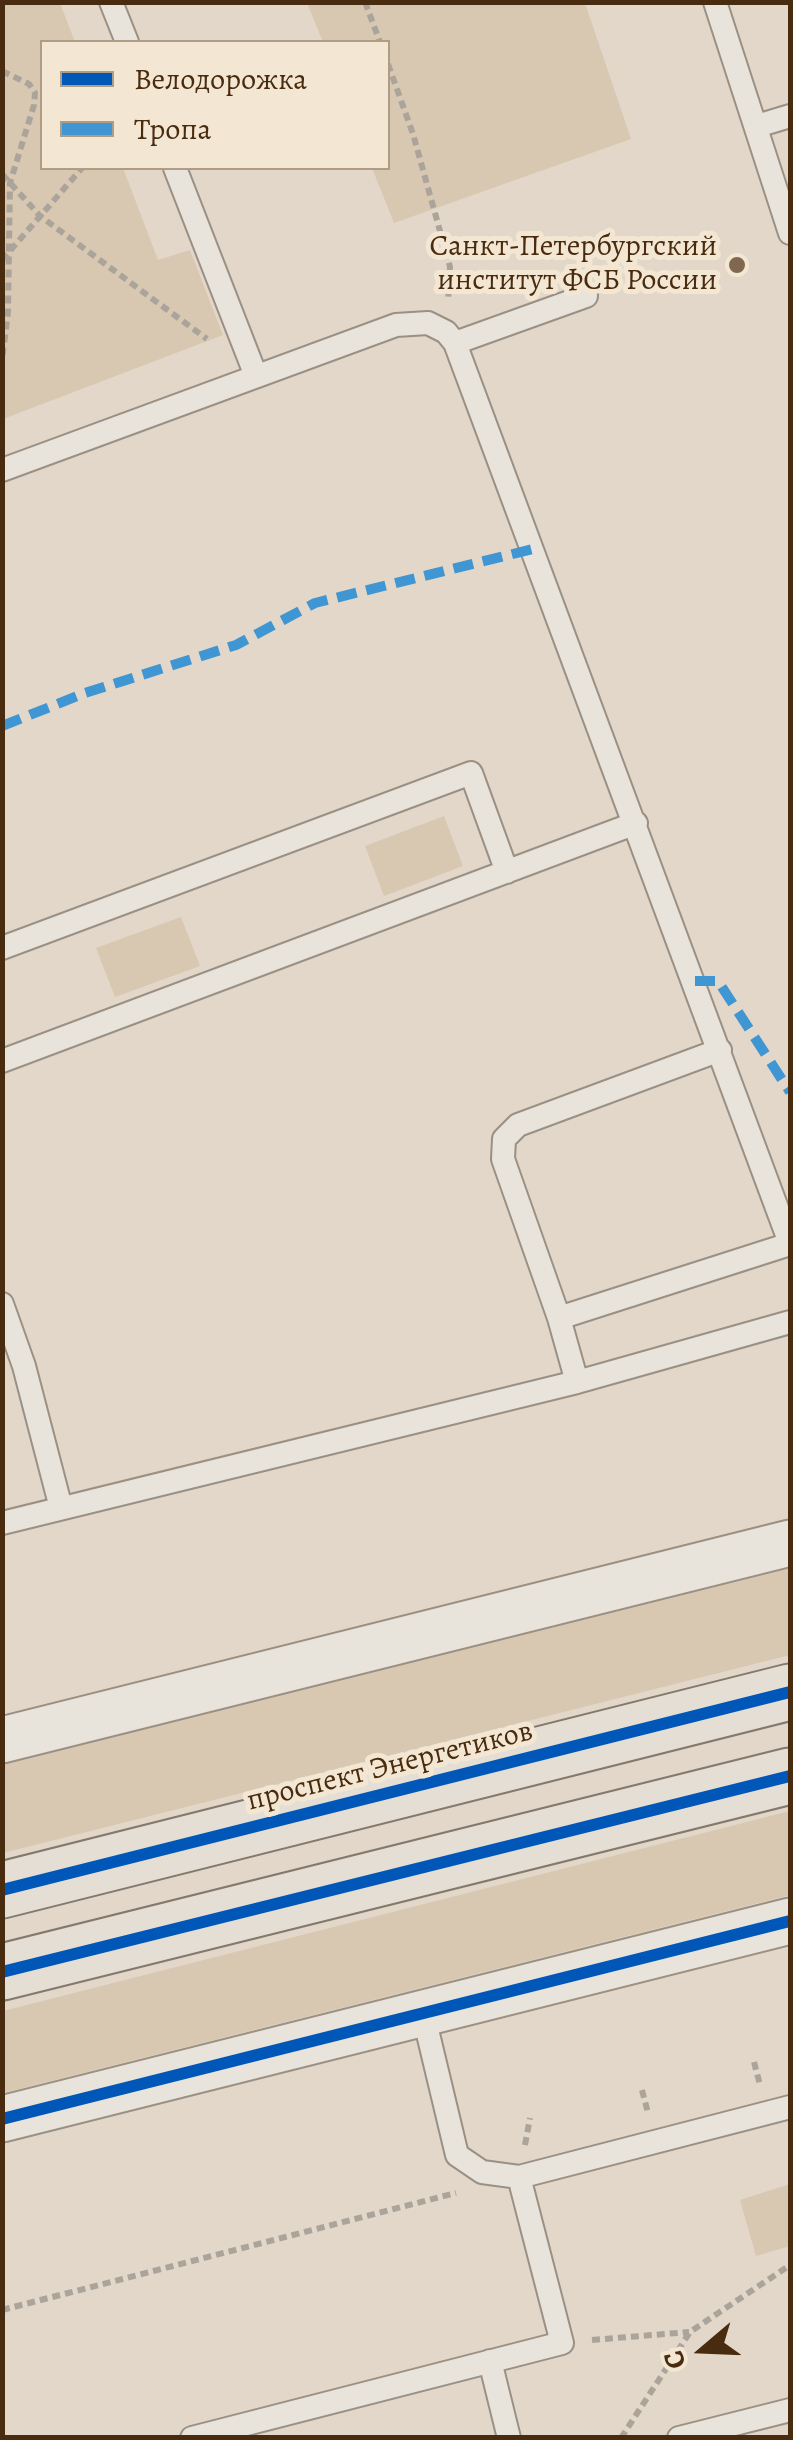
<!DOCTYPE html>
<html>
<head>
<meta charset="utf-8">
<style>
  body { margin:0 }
  #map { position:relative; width:793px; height:2440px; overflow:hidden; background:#e2d7c8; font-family:Alegreya,serif }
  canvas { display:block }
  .frame { position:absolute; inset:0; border:5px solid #492b0f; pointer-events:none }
  .legend { position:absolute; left:40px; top:40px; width:350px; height:130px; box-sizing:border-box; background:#f3e7d4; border:2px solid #af9c85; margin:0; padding:12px 18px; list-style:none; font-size:30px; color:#492b0f }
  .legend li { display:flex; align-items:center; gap:20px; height:50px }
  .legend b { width:50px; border:2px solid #af9c85 }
  .north { position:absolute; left:653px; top:2300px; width:100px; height:100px; -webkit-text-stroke:8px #f3e7d4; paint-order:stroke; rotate:251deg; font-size:28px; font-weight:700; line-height:40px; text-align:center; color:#492b0f }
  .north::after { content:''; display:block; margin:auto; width:35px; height:45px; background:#492b0f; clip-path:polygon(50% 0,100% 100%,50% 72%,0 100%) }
</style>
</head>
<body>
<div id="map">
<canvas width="793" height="2440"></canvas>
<div class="frame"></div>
<ul class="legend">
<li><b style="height:12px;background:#0057b8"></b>Велодорожка</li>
<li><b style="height:12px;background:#4096d2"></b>Тропа</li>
</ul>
<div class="north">С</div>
</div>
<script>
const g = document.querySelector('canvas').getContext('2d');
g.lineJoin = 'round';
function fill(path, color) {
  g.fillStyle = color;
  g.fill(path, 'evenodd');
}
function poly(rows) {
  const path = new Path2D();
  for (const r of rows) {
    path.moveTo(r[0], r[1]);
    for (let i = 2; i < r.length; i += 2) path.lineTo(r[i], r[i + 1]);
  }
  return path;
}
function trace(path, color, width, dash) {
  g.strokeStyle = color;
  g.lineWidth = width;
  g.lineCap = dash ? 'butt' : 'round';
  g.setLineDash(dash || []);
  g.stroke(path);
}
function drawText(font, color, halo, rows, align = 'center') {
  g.font = font + ' Alegreya,serif';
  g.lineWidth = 10;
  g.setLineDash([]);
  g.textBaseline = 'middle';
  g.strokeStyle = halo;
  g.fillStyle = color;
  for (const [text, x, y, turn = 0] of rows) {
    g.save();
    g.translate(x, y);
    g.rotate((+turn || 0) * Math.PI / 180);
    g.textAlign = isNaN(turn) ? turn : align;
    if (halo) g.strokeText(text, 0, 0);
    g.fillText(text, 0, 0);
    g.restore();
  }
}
fill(poly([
  [3,2,60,3,75,42,42,42,42,168,123,168,158,260,190,250,223,335,3,419],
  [307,3,585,3,631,139,394,223,372,168,388,168,388,42,323,42],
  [444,816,463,866,384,896,365,846],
  [181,917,200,966,115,997,96,948],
  [790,1566,790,1655,3,1853,3,1765],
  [790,1811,790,1895,3,2093,3,2011],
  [790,2184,790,2246,756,2256,740,2200]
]), '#d8c8b1');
const lane = poly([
  [111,2,127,42],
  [715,2,790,233],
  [757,126,790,116],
  [175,168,256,376],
  [455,343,586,296],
  [2,470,396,325,428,323,446,332,455,343,790,1243],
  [2,948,471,773,507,872],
  [2,1061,636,823],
  [2,1304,24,1366,61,1508],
  [559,1318,790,1244],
  [577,1382,559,1318,503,1159,504,1139,518,1125,720,1050],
  [2,1523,577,1382,790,1322],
  [519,2177,790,2107],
  [490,2361,509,2438],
  [192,2438,562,2343,519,2177,482,2172,457,2155,423,2013],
  [679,2438,790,2410]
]);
const street = poly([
  [2,1740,790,1543],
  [2,2119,790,1921]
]);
const primary = poly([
  [2,1890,790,1692],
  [2,1972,790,1776]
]);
trace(lane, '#9a9084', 26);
trace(street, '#9a9084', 49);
trace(primary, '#83796d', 59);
trace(poly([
  [365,2,380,42],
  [388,64,413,134,450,267,448,301],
  [2,71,29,84,35,93,34,105,10,183,8,312,2,361],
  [2,174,40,216,207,339],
  [2,260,82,168],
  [754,2062,760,2085],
  [642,2090,648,2113],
  [525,2145,530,2118],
  [2,2310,456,2193],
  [592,2340,689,2332],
  [621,2438,690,2332,790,2265]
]), '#aba49b', 6, [8, 5]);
trace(lane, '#e8e3db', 22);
trace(street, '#e8e3db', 45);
trace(primary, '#e4ded5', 55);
trace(poly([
  [2,726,85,693,236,645,315,603,533,549],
  [695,981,718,981,790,1092]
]), '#4096d2', 10, [20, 10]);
trace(poly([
  [2,1890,790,1692],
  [2,1972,790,1776],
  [2,2119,790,1921]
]), '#0057b8', 12);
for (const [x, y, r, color] of [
  [737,265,10,"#7f6750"]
]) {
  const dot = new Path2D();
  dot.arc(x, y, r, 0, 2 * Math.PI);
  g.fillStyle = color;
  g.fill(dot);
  trace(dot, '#f3e7d4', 4);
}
drawText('30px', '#492b0f', '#f3e7d4', [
  ["Санкт-Петербургский",717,248],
  ["институт ФСБ России",717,282]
], 'right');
drawText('30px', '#492b0f', '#f3e7d4', [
  ["проспект Энергетиков",390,1767,-14]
]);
</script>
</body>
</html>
